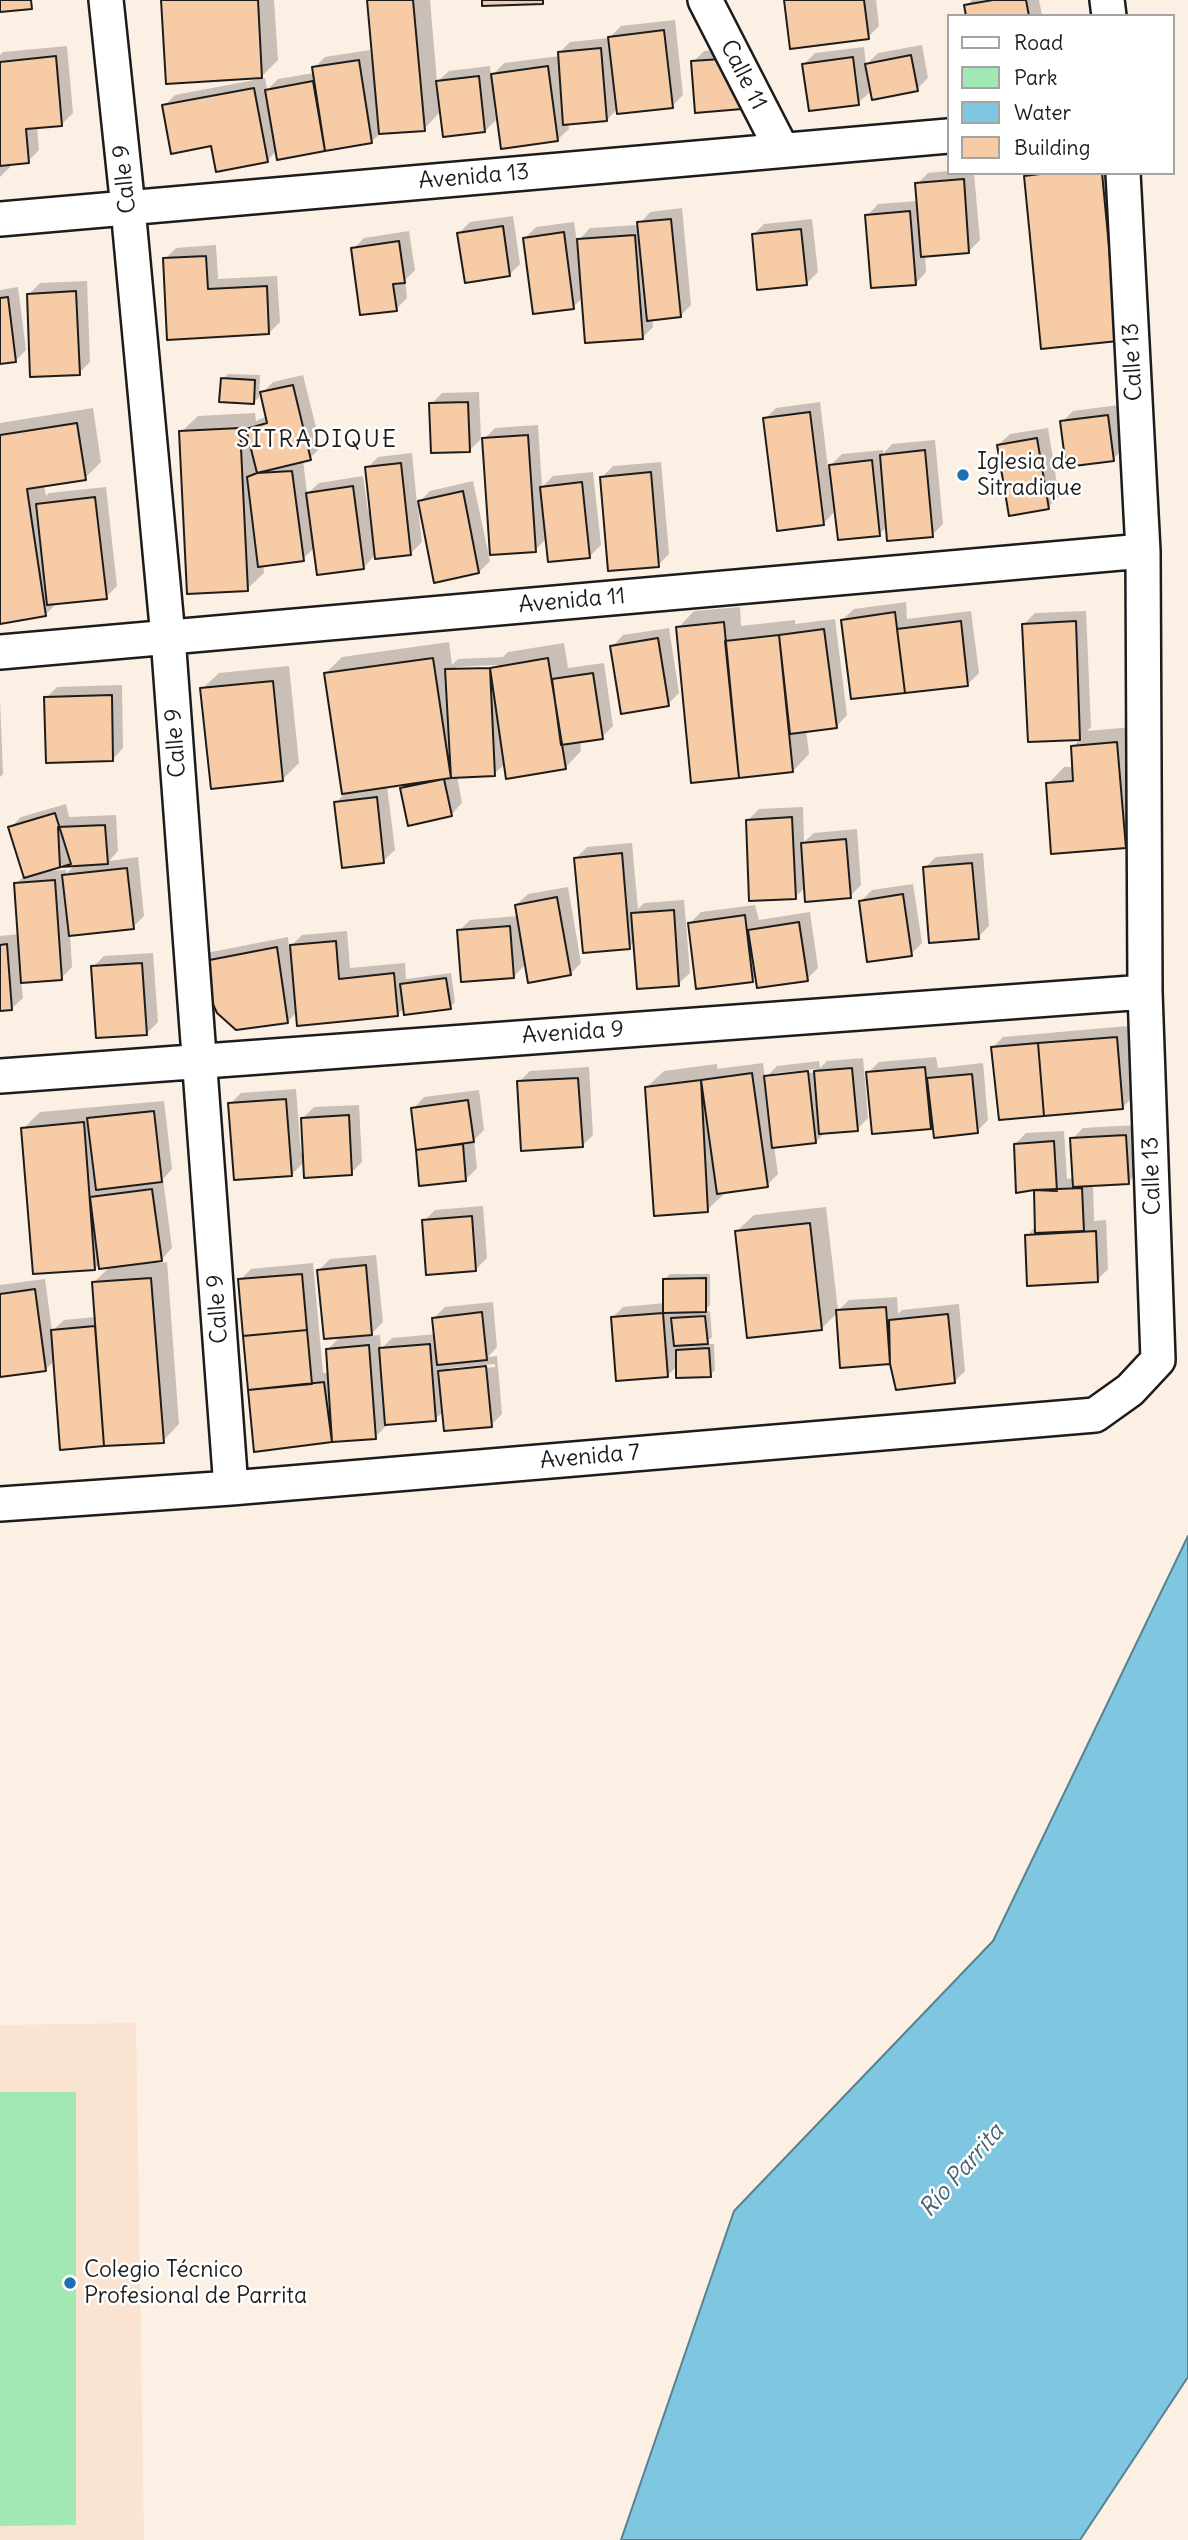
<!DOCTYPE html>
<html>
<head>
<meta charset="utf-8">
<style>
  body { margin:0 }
  #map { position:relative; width:1188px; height:2540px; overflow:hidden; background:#fcefe4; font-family:Delius,sans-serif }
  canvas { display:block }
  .legend { position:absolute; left:947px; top:14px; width:228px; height:161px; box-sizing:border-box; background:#fff; border:2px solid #a4a4a4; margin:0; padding:9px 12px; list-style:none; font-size:21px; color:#1c1c1c }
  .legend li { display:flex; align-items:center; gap:14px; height:35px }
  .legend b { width:35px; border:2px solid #a4a4a4 }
</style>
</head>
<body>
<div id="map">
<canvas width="1188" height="2540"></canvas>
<ul class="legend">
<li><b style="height:9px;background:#fff"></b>Road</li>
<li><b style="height:19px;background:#a2e8b5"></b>Park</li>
<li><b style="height:19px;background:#7fc6e0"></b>Water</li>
<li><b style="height:19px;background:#f6cba5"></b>Building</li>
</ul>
</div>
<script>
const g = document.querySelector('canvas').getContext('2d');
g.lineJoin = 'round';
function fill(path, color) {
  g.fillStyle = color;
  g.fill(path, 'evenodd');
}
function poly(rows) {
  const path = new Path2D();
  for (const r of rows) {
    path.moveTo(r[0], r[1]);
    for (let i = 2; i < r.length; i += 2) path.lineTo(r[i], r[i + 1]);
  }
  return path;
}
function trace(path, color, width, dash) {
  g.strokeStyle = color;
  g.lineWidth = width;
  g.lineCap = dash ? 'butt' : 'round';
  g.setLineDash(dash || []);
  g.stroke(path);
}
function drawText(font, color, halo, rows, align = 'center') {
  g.font = font + ' Delius,sans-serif';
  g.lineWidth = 5;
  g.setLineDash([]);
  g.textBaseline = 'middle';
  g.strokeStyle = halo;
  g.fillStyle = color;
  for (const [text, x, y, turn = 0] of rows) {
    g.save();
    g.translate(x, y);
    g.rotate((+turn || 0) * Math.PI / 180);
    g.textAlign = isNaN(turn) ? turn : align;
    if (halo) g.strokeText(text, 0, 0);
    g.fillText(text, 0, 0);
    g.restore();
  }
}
fill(poly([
  [136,2023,144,2540,0,2540,0,2025]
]), '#fae4d1');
fill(poly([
  [0,2092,76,2092,76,2525,0,2526]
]), '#a2e8b5');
const water = poly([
  [1188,1536,1188,2377,1080,2540,621,2540,734,2211,993,1941,1188,1536]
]);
fill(water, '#7fc6e0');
trace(water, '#578292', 2);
fill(poly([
  [162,0,274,0,278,60,262,76],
  [369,0,430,0,437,82,449,71,490,66,491,77,504,63,560,56,559,53,570,42,609,38,621,26,675,20,683,95,672,106,618,108,607,120,568,123,569,129,557,140,497,106,494,107,496,120,485,131,441,111,424,129,381,133,371,142,279,158,277,150,267,161,213,144,164,106,175,95,265,78,267,90,278,79,314,73,314,68,325,57,370,50,371,58,374,58],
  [786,0,876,0,879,26,868,37],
  [972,0,1039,0,1042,15,968,16,966,6],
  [922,45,928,78,917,89,872,90,858,103,804,64,815,53,864,47,866,65,878,53],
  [67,46,73,113,61,125,37,127,39,150,28,161,10,163,10,167,0,177,0,55,3,52],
  [748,48,752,96,693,62,704,51],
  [948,171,948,173,974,173,980,240,969,251,925,255,926,272,915,284,867,216,878,204,918,201,917,184,928,173],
  [1029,173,1119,173,1134,323,1026,176],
  [682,208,691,305,680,316,652,318,653,327,642,338,583,297,573,307,525,238,536,227,574,222,577,242,590,228,639,225,650,212],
  [513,216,520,264,509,275,459,233,470,222],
  [812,219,818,272,807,283,753,235,764,224],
  [409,231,415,270,405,280,407,298,396,309,353,249,364,238],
  [216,245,218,279,277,276,280,322,269,333,165,259,176,248],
  [87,281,90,362,79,373,29,294,40,283],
  [18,287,26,350,15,361,0,363,0,290],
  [228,374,260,375,259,397,254,402,223,379],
  [303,375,321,447,310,458,303,460,307,494,319,483,363,476,368,511,372,511,367,468,378,457,412,453,417,504,430,491,473,481,490,561,479,572,420,507,418,507,422,542,411,553,376,554,364,567,315,547,303,559,263,564,264,573,247,589,181,432,198,416,255,413,256,421,267,416,262,393,273,382],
  [479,392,481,439,470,450,431,404,442,393],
  [820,402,828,468,842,454,883,450,883,454,892,444,935,440,943,524,932,535,888,526,879,534,836,510,823,524,765,419,776,408],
  [1119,405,1124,448,1113,459,1062,422,1073,411],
  [93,408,101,462,85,478,44,484,46,496,49,493,106,487,117,586,106,597,58,602,45,615,0,622,0,423],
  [538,425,542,487,553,476,593,472,601,545,590,556,547,538,535,550,484,439,495,428],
  [1048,428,1059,496,1048,507,998,445,1010,434],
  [661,462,669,554,658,565,602,477,613,466],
  [906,602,907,619,971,611,979,673,968,684,842,620,854,609],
  [740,607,741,626,795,620,795,624,835,619,847,715,836,727,806,730,809,754,793,771,678,628,694,611],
  [1086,611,1091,727,1087,731,1133,727,1141,830,1125,847,1048,784,1064,767,1074,767,1072,747,1082,738,1029,740,1024,624,1035,613],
  [669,628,679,693,668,704,612,647,623,635],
  [449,642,452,665,458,659,503,657,508,652,564,643,568,668,604,663,613,726,602,737,580,740,581,751,565,768,506,763,494,774,457,776,462,803,451,815,402,789,408,783,387,786,395,850,383,861,336,803,343,795,325,674,342,657],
  [498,665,499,669,456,671,456,667],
  [289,666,299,763,283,779,202,689,219,673],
  [122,685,123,748,112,760,46,698,57,687],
  [0,700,3,774,0,777],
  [66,804,69,817,116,815,118,851,109,861,138,857,144,916,133,927,70,934,72,967,61,978,21,981,23,998,11,1009,0,1010,0,936,19,934,16,884,25,875,10,828,21,817],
  [76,864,66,874,66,870,43,871,60,865],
  [803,807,804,842,814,833,857,829,861,885,850,896,806,887,795,897,748,820,759,809],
  [632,843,638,909,644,903,684,900,690,973,678,984,635,941,629,947,576,858,587,847],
  [983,853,989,926,978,937,925,868,936,857],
  [913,884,922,943,911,954,861,901,872,890],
  [568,887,581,963,570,974,527,963,513,977,459,931,470,920,518,916,516,905,528,894],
  [755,905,759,920,810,912,818,968,807,979,757,975,752,980,690,923,701,912],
  [347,931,350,968,405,963,406,979,451,973,455,1002,450,1007,405,1007,398,1014,298,1011,288,1021,218,1012,206,953,288,937,289,948,302,935],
  [153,953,158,1022,147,1033,93,967,104,956],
  [1128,1026,1133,1097,1122,1108,992,1048,1003,1037],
  [936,1057,938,1068,983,1063,988,1120,977,1131,934,1127,873,1133,868,1073,879,1062],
  [863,1058,868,1118,857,1129,825,1132,816,1142,774,1146,778,1174,767,1185,724,1191,724,1194,707,1210,647,1087,664,1071,717,1064,717,1069,763,1063,765,1078,777,1066,819,1061,820,1068,827,1061],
  [817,1069,817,1072,775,1077,775,1073],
  [589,1067,593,1135,582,1146,519,1082,530,1071],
  [296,1089,301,1153,304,1153,303,1118,314,1107,359,1105,362,1162,351,1173,305,1161,291,1175,230,1104,241,1093],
  [479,1090,484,1130,474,1140,477,1168,466,1179,421,1184,413,1109,424,1097],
  [164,1101,172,1169,163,1179,172,1248,158,1263,167,1262,179,1424,163,1441,103,1445,55,1360,45,1370,0,1376,0,1285,45,1279,52,1331,64,1320,96,1317,93,1283,111,1266,100,1263,95,1268,23,1129,40,1112],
  [1137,1125,1139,1171,1128,1182,1093,1185,1094,1221,1106,1220,1108,1269,1097,1280,1027,1236,1037,1225,1035,1188,1015,1144,1026,1133,1064,1131,1067,1179,1074,1178,1072,1139,1083,1128],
  [483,1206,487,1258,476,1269,424,1221,435,1210],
  [826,1207,838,1311,849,1300,897,1297,898,1314,902,1310,959,1304,965,1371,954,1382,892,1362,842,1366,838,1312,822,1328,737,1231,754,1215],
  [376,1255,383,1322,369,1336,380,1335,381,1349,392,1338,436,1334,434,1318,445,1307,493,1302,497,1347,488,1357,497,1356,502,1414,491,1425,444,1411,435,1419,386,1423,386,1426,375,1437,256,1450,240,1280,251,1269,313,1263,323,1373,329,1373,328,1349,341,1336,319,1270,330,1259],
  [495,1364,495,1367,449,1372,449,1368],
  [670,1274,710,1274,710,1305,703,1312,710,1311,712,1337,704,1344,714,1344,715,1370,710,1375,678,1365,668,1375,612,1318,623,1307,665,1303,665,1279]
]), '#0003');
const building = poly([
  [0,0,31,0,32,9,0,12,0,0],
  [161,0,258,0,262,78,166,84,161,0],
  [367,0,413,0,425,131,379,134,367,0],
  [482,0,543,0,543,4,482,6,482,0],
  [784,0,864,0,869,39,790,49,784,0],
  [993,0,1026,0,1029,16,966,16,964,5,993,0],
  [664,30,673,108,617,114,608,37,664,30],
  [601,48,607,121,563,125,558,52,601,48],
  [911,55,918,91,872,100,865,64,911,55],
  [56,56,62,126,26,129,29,163,0,166,0,62,56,56],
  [853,57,859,105,809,111,802,64,853,57],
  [738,58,742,109,695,113,691,61,738,58],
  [359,60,372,143,325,151,312,67,359,60],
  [548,66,558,141,501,149,491,74,548,66],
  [479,76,485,132,443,137,436,81,479,76],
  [313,81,325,151,277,160,265,90,313,81],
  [254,88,268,162,216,172,211,146,171,154,162,105,254,88],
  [1048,173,1102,173,1118,341,1041,349,1024,176,1048,173],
  [964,179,969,253,921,257,915,183,964,179],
  [910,211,916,285,871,288,865,215,910,211],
  [671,219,681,317,647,321,637,222,671,219],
  [503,226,510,276,465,283,457,233,503,226],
  [801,229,807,285,757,290,752,234,801,229],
  [564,232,574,309,533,314,523,238,564,232],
  [635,235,643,339,585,343,577,239,635,235],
  [399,241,405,283,393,284,397,311,360,315,351,248,399,241],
  [206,256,208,289,267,286,269,334,167,340,163,258,206,256],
  [76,291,80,375,30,377,27,294,76,291],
  [8,297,16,362,0,364,0,298,8,297],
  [221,378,255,380,254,404,219,402,221,378],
  [293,385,311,460,257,473,246,429,267,423,260,392,293,385],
  [468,402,470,452,431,453,429,403,468,402],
  [810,412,824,525,777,531,763,418,810,412],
  [1108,415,1114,461,1066,467,1060,421,1108,415],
  [77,423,86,480,27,489,46,616,0,624,0,435,77,423],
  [240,428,248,591,187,594,179,431,240,428],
  [528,435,536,552,490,555,482,438,528,435],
  [1037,438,1049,509,1009,516,997,445,1037,438],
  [925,450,933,537,887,541,880,455,925,450],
  [872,460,880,536,838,540,829,465,872,460],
  [401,463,411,555,375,559,365,467,401,463],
  [292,471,304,561,258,567,247,477,257,473,292,471],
  [651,472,659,567,608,571,600,477,651,472],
  [582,482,590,558,548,562,540,487,582,482],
  [353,486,364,569,317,575,306,493,353,486],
  [463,491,479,573,434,583,418,501,463,491],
  [95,497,107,599,47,605,36,504,95,497],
  [895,612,905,693,851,699,841,620,895,612],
  [961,621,968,686,905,693,897,629,961,621],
  [1076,621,1080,740,1028,742,1022,624,1076,621],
  [724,622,739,778,691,783,676,627,724,622],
  [824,629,837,728,790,734,779,635,824,629],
  [779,635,793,772,739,778,725,641,779,635],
  [658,638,669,706,621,714,610,646,658,638],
  [433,658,451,778,342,794,324,673,433,658],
  [548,658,566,769,506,779,490,668,548,658],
  [490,668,495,776,451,778,445,669,490,668],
  [593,673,603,739,561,745,552,679,593,673],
  [273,681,283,781,211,789,200,688,273,681],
  [112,695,113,761,46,763,44,697,112,695],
  [1117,742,1126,848,1051,854,1046,783,1073,781,1071,746,1117,742],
  [444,779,452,816,408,826,400,788,444,779],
  [377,797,384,863,342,868,334,802,377,797],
  [55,813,71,864,24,878,8,827,55,813],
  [792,817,796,899,749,901,746,820,792,817],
  [105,825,108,864,60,867,58,827,105,825],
  [846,839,851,898,805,902,801,843,846,839],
  [622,853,630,949,583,953,574,858,622,853],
  [972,863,979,939,929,943,923,867,972,863],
  [127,868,134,929,69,936,62,875,127,868],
  [55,880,62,980,21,983,14,883,55,880],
  [903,894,912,956,867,962,859,901,903,894],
  [557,897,571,975,528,983,515,905,557,897],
  [674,910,679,986,637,989,631,913,674,910],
  [745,915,753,982,696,989,688,923,745,915],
  [799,922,808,981,757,988,748,930,799,922],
  [510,926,514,978,461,982,457,930,510,926],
  [336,941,339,979,394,973,398,1016,297,1026,290,945,336,941],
  [7,944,12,1010,0,1011,0,945,7,944],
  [277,947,288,1023,236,1030,217,1013,194,963,277,947],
  [142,963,147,1035,96,1038,91,966,142,963],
  [446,978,451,1009,404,1015,400,984,446,978],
  [1117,1037,1123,1109,1044,1116,1038,1043,1117,1037],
  [1038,1043,1044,1116,999,1120,991,1047,1038,1043],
  [925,1067,931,1129,872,1134,866,1072,925,1067],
  [852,1068,858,1131,819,1134,814,1071,852,1068],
  [808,1071,816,1143,772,1148,764,1076,808,1071],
  [752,1073,768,1187,717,1194,701,1080,752,1073],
  [972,1074,978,1133,934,1138,927,1078,972,1074],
  [578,1078,583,1147,521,1151,517,1081,578,1078],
  [701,1080,708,1212,654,1216,645,1087,701,1080],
  [286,1099,292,1176,234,1180,228,1103,286,1099],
  [468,1100,474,1142,416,1150,411,1108,468,1100],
  [154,1111,162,1182,96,1190,87,1118,154,1111],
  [349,1115,352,1175,304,1178,301,1118,349,1115],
  [84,1122,95,1270,33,1274,21,1128,84,1122],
  [1126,1135,1129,1184,1073,1187,1070,1138,1126,1135],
  [1054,1141,1057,1191,1034,1190,1016,1193,1014,1144,1054,1141],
  [463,1144,466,1181,419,1186,416,1150,463,1144],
  [1082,1188,1084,1231,1035,1233,1034,1190,1082,1188],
  [152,1189,162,1261,99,1269,90,1197,152,1189],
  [472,1216,476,1271,426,1275,422,1220,472,1216],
  [810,1223,822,1330,747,1338,735,1231,810,1223],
  [1096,1231,1098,1282,1027,1286,1025,1235,1096,1231],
  [366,1265,372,1335,324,1339,317,1270,366,1265],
  [302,1274,307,1330,243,1336,238,1279,302,1274],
  [151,1278,164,1443,104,1446,92,1282,151,1278],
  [706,1278,706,1312,663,1313,663,1279,706,1278],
  [35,1289,46,1371,0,1377,0,1294,35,1289],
  [886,1307,890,1364,840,1368,836,1310,886,1307],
  [482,1312,487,1360,437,1365,432,1318,482,1312],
  [663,1313,668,1377,616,1381,611,1317,663,1313],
  [948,1314,955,1383,896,1390,890,1364,889,1320,948,1314],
  [705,1316,708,1344,674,1346,671,1318,705,1316],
  [95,1326,104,1446,60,1450,51,1330,95,1326],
  [307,1330,312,1384,248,1390,243,1336,307,1330],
  [430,1344,436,1421,385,1425,379,1348,430,1344],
  [369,1345,376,1439,332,1442,326,1349,369,1345],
  [709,1348,711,1377,676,1378,676,1350,709,1348],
  [486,1366,492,1427,444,1431,438,1371,486,1366],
  [324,1382,332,1442,254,1452,248,1390,324,1382]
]);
fill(building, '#f6cba5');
trace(building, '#1c1c1c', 2);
const street = poly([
  [106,0,128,208,168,637,231,1488],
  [705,0,782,150],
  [1107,0,1109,16],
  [0,219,948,136],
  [0,652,1143,551],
  [0,1076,1145,992],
  [0,1504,231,1488,1095,1415,1130,1390,1158,1360,1145,992,1143,551,1123,173]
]);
trace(street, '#1c1c1c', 38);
trace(street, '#fff', 33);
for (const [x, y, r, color] of [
  [963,475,7,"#1f6fb2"],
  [70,2283,7,"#1f6fb2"]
]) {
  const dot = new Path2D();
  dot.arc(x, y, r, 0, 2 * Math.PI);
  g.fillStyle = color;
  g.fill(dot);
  trace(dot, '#fff', 2.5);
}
drawText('23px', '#1c1c1c', '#fff', [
  ["Calle 11",743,75,63],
  ["Avenida 13",474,177,-5],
  ["Calle 9",125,179,-96],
  ["Calle 13",1133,362,-93],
  ["Avenida 11",572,601,-5],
  ["Calle 9",176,743,-94],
  ["Avenida 9",573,1033,-4],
  ["Calle 13",1152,1176,-92],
  ["Calle 9",218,1309,-94],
  ["Avenida 7",590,1457,-5]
]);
drawText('23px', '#1c1c1c', '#fff', [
  ["Iglesia de",977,462],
  ["Sitradique",977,488],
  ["Colegio Técnico",84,2270],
  ["Profesional de Parrita",84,2296]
], 'left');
g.letterSpacing = '2px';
drawText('24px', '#1c1c1c', '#fff', [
  ["SITRADIQUE",317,440]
]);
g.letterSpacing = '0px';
drawText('italic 24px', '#44606a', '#fff', [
  ["Río Parrita",962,2171,-49]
]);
</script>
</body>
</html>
